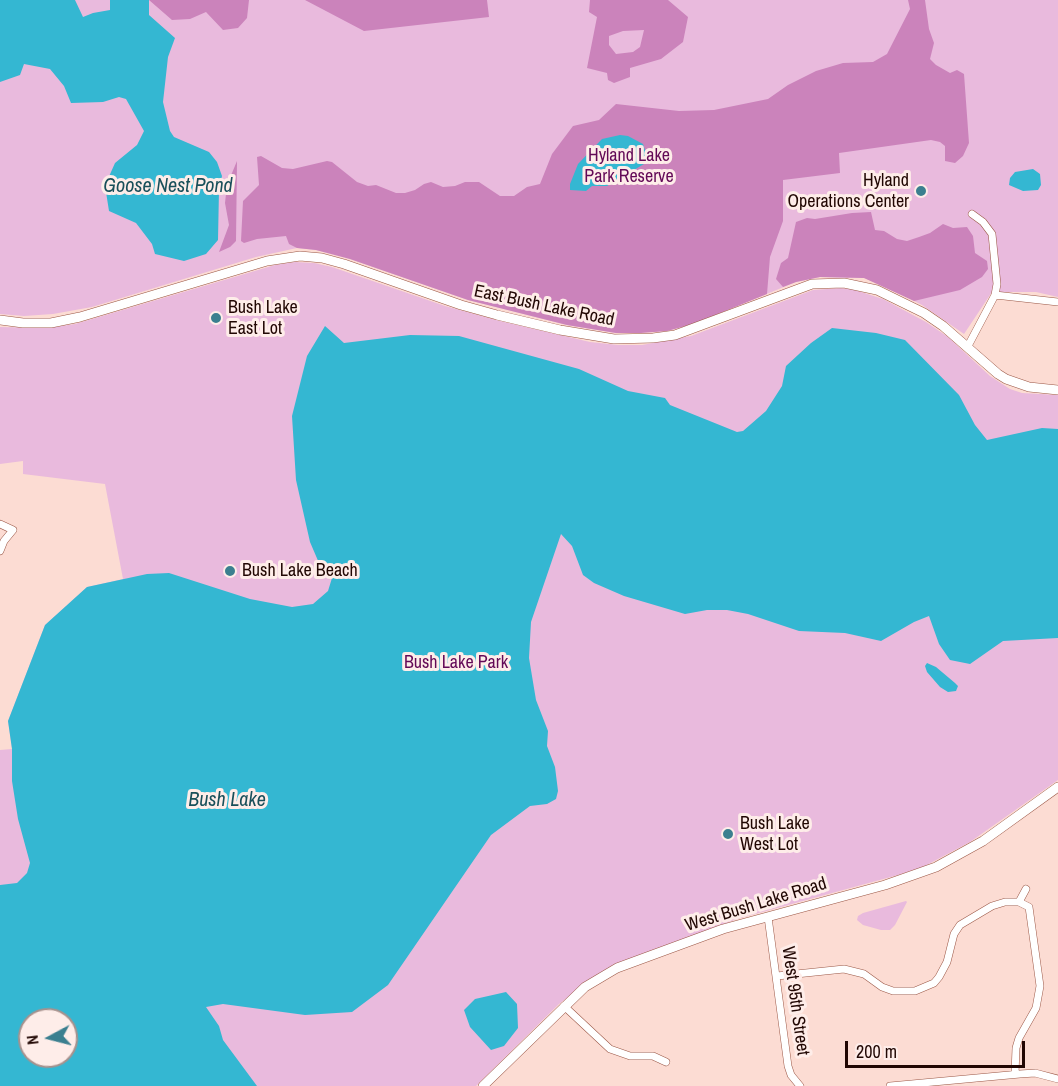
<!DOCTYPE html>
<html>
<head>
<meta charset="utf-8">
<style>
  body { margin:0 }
  #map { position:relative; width:1058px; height:1086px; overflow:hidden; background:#fcdcd3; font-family:"Archivo Narrow",sans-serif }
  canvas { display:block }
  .north { position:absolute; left:18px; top:1008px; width:60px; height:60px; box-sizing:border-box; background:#feede9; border:2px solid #a6918d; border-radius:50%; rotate:263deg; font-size:16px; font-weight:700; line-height:24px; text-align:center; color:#210703 }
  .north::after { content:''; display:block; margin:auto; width:21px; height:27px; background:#3b7f8f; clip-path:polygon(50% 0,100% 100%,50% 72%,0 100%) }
  .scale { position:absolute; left:845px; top:1041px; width:180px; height:27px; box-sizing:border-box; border:3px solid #210703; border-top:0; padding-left:8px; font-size:18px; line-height:21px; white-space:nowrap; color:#210703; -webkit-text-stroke:4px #feede9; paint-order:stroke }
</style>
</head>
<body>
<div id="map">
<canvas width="1058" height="1086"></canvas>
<div class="north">N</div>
<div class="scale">200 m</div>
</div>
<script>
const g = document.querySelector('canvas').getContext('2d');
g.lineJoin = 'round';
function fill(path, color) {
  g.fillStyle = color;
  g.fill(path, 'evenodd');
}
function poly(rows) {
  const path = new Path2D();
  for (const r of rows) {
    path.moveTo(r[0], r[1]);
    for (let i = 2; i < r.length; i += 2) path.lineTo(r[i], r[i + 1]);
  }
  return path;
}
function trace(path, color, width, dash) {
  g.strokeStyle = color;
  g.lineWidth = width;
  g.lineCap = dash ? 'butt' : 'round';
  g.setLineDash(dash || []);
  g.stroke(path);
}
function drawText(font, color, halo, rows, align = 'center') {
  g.font = font + ' "Archivo Narrow",sans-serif';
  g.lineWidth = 6;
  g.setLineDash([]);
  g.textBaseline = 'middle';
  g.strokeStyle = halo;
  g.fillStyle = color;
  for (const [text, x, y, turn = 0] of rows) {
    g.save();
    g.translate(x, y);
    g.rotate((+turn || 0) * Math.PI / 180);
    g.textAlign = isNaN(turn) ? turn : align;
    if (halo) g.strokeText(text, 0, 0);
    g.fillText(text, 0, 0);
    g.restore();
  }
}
fill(poly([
  [0,0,1058,0,1058,297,1036,292,992,292,964,334,922,305,887,287,864,278,820,277,796,282,693,324,667,331,616,333,567,325,468,300,350,259,316,250,297,248,256,257,92,307,53,314,24,316,0,314],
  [295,262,314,263,332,267,445,306,500,321,590,342,618,345,642,345,691,336,813,290,841,288,855,290,883,299,926,322,948,337,990,376,1010,389,1022,393,1058,395,1058,780,970,842,923,867,898,875,737,919,617,965,594,977,559,1004,476,1086,0,1086,0,750,12,749,8,721,45,625,87,587,123,579,105,484,23,474,23,461,0,464,0,327,48,328,75,324,275,265],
  [30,1020,66,1020,66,1056,30,1056],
  [906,901,907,902,895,925,890,930,881,930,863,925,857,920,858,916,863,913]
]), '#e9badd');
fill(poly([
  [149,0,249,0,247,18,238,28,223,30,206,12,190,19,172,20],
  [305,0,487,0,489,17,364,31],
  [590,0,668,0,688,17,683,42,661,59,630,68,630,77,614,83,608,80,607,73,587,68,597,17,589,12],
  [623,31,644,30,640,47,633,52,616,54,609,45,609,36],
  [908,0,925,0,929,29,934,43,930,59,936,65,950,73,957,70,964,74,969,143,963,156,955,163,945,161,945,146,940,142,931,140,839,153,840,173,783,180,783,221,770,257,767,294,693,324,667,331,641,333,616,333,567,325,468,300,350,259,316,250,297,248,289,244,286,236,257,239,244,243,241,241,243,201,259,185,257,157,261,156,282,168,293,169,327,161,332,162,357,182,368,186,376,185,396,193,405,193,415,190,424,184,431,182,443,187,455,186,465,182,479,182,500,196,514,196,527,187,540,184,552,154,573,126,599,120,616,104,679,111,714,110,768,99,788,85,816,71,843,63,873,62,887,54,910,9],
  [237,161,236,241,230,247,219,252,229,225,225,203,227,185],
  [871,212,875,230,884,231,897,239,907,241,919,237,930,233,943,224,953,228,967,227,973,236,975,253,987,261,988,269,982,277,960,290,914,301,864,278,820,277,796,282,783,287,776,279,781,263,788,258,796,222,807,218,815,219,852,213]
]), '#cb83bb');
fill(poly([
  [0,0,75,0,83,17,93,13,110,10,110,0,149,0,149,15,175,38,168,57,163,102,170,131,174,137,209,152,217,162,222,176,219,189,218,240,206,254,184,261,155,254,152,244,136,223,109,211,106,192,107,181,115,163,137,145,144,131,126,99,119,97,103,102,71,103,64,86,50,69,24,64,20,75,0,82],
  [620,135,628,136,643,144,646,153,644,164,607,186,592,186,586,191,570,190,570,184,578,164,602,139],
  [1033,169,1040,174,1041,185,1038,190,1023,191,1009,185,1010,178,1015,172],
  [325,326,344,343,410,335,459,336,579,369,628,391,665,398,670,405,737,432,743,431,766,411,782,386,786,366,811,343,832,328,876,333,905,340,959,395,975,425,987,440,1042,428,1058,429,1058,638,1003,641,970,664,950,660,939,644,929,616,914,622,881,641,845,633,799,631,748,614,727,610,707,610,685,614,624,596,594,583,583,575,572,546,561,534,531,622,529,658,536,700,548,731,547,746,555,767,558,791,556,799,547,804,530,806,491,835,388,985,352,1012,305,1015,223,1004,206,1007,219,1026,223,1040,257,1086,0,1086,0,885,17,883,27,873,30,863,18,819,12,781,12,749,8,721,45,625,87,587,147,574,169,573,250,599,292,607,313,604,328,591,332,578,319,563,310,542,296,480,292,416,307,356],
  [30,1020,66,1020,66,1056,30,1056],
  [927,663,936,667,955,683,958,686,956,691,948,692,940,687,927,672,925,666],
  [506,992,517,1004,518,1028,504,1046,491,1050,470,1027,464,1010,475,999]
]), '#34b7d2');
const street = poly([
  [995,295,1058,302],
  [968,346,995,295,997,284,992,234,983,222,972,214],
  [0,524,13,530,4,541,0,551],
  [1019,902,1026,889],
  [768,917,788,1066,791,1075,800,1086],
  [777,976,844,969,864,974,882,987,893,991,915,991,934,983,939,977,947,962,954,934,960,925,992,906,1005,902,1019,902,1029,907,1040,986,1036,1008,1019,1038,1016,1048,1015,1074],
  [564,1006,610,1049,630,1056,653,1056,666,1062],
  [890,1086,1020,1074,1035,1073,1058,1079]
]);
const secondary = poly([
  [0,320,23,323,51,323,80,317,267,261,300,256,322,258,344,264,461,305,497,315,560,330,614,339,653,338,675,335,812,284,844,283,877,290,924,313,943,326,998,374,1006,379,1029,387,1058,390],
  [483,1086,585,987,617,968,723,929,885,885,936,867,983,841,1058,787]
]);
trace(street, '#9b5746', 8);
trace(secondary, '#9b5746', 10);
trace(street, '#fff', 7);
trace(secondary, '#fff', 9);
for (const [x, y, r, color] of [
  [921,191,6,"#3b7f8f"],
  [216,318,6,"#3b7f8f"],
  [230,571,6,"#3b7f8f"],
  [728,834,6,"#3b7f8f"]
]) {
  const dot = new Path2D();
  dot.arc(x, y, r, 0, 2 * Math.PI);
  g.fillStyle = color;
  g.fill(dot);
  trace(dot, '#feede9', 2);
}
drawText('18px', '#630957', '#feede9', [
  ["Hyland Lake",629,156],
  ["Park Reserve",629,177],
  ["Bush Lake Park",456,663]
]);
drawText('18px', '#210703', '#feede9', [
  ["Hyland",909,181,"right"],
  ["Operations Center",909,202,"right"],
  ["Bush Lake",228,308],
  ["East Lot",228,329],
  ["Bush Lake Beach",242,571],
  ["Bush Lake",740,824],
  ["West Lot",740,845]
], 'left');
drawText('18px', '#210703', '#feede9', [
  ["East Bush Lake Road",544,306,12],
  ["West Bush Lake Road",756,905,-17],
  ["West 95th Street",795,1001,82]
]);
drawText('italic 20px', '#194f5a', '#feede9', [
  ["Goose Nest Pond",168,187],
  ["Bush Lake",227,801]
]);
</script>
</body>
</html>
